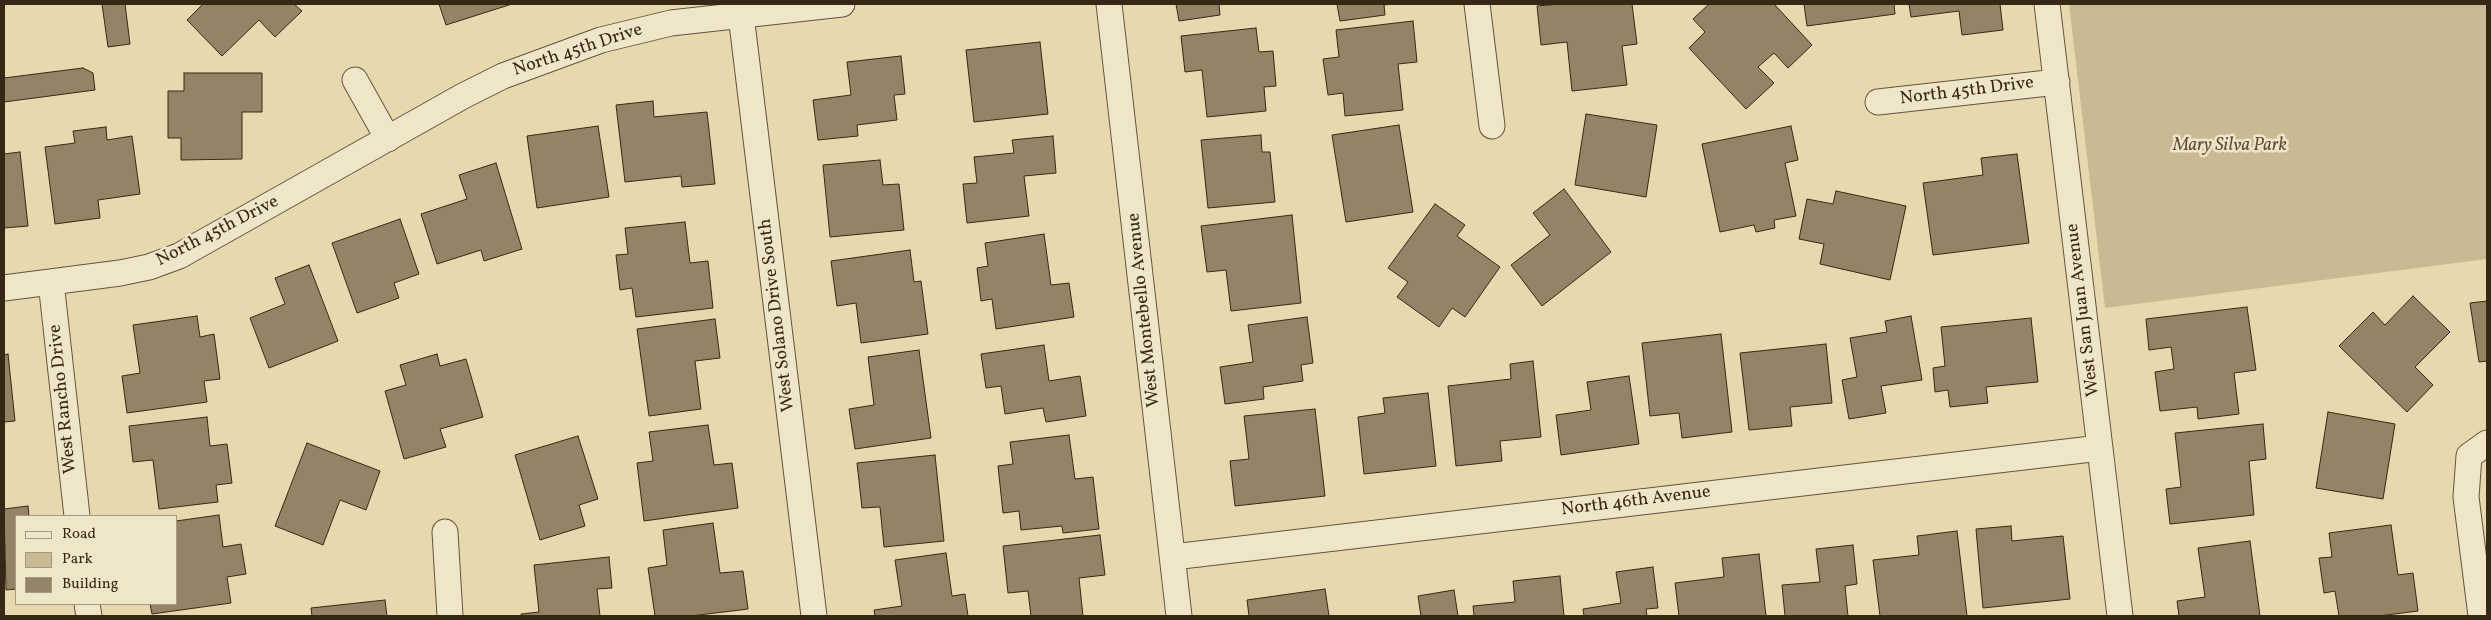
<!DOCTYPE html>
<html>
<head>
<meta charset="utf-8">
<style>
  body { margin:0 }
  #map { position:relative; width:2491px; height:620px; overflow:hidden; background:#e6d9ae; font-family:Vollkorn,serif }
  canvas { display:block }
  .frame { position:absolute; inset:0; border:5px solid #372816; pointer-events:none }
  .legend { position:absolute; left:15px; top:515px; width:162px; height:90px; box-sizing:border-box; background:#efe6ca; border:1px solid #a59a82; margin:0; padding:6px 9px; list-style:none; font-size:15px; color:#372816 }
  .legend li { display:flex; align-items:center; gap:10px; height:25px }
  .legend b { width:25px; border:1px solid #a59a82 }
</style>
</head>
<body>
<div id="map">
<canvas width="2491" height="620"></canvas>
<div class="frame"></div>
<ul class="legend">
<li><b style="height:6px;background:#efe6ca"></b>Road</li>
<li><b style="height:14px;background:#c8bb94"></b>Park</li>
<li><b style="height:14px;background:#928465"></b>Building</li>
</ul>
</div>
<script>
const g = document.querySelector('canvas').getContext('2d');
g.lineJoin = 'round';
function fill(path, color) {
  g.fillStyle = color;
  g.fill(path, 'evenodd');
}
function poly(rows) {
  const path = new Path2D();
  for (const r of rows) {
    path.moveTo(r[0], r[1]);
    for (let i = 2; i < r.length; i += 2) path.lineTo(r[i], r[i + 1]);
  }
  return path;
}
function trace(path, color, width, dash) {
  g.strokeStyle = color;
  g.lineWidth = width;
  g.lineCap = dash ? 'butt' : 'round';
  g.setLineDash(dash || []);
  g.stroke(path);
}
function drawText(font, color, halo, rows, align = 'center') {
  g.font = font + ' Vollkorn,serif';
  g.lineWidth = 5;
  g.setLineDash([]);
  g.textBaseline = 'middle';
  g.strokeStyle = halo;
  g.fillStyle = color;
  for (const [text, x, y, turn = 0] of rows) {
    g.save();
    g.translate(x, y);
    g.rotate((+turn || 0) * Math.PI / 180);
    g.textAlign = isNaN(turn) ? turn : align;
    if (halo) g.strokeText(text, 0, 0);
    g.fillText(text, 0, 0);
    g.restore();
  }
}
fill(poly([
  [2069,4,2487,4,2487,259,2105,308]
]), '#c8bb94');
const building = poly([
  [102,4,125,4,130,44,108,47,102,4],
  [203,4,294,4,302,11,275,37,259,20,222,56,187,20,203,4],
  [439,4,512,4,446,25,439,4],
  [1176,4,1219,4,1220,15,1179,21,1176,4],
  [1337,4,1392,4,1384,5,1385,15,1340,21,1337,4],
  [1560,4,1632,4,1637,44,1622,46,1627,85,1572,91,1567,42,1541,45,1537,6,1560,4],
  [1709,4,1774,4,1812,45,1788,68,1774,53,1758,67,1774,83,1746,109,1689,48,1705,32,1693,19,1709,4],
  [1804,4,1894,4,1895,14,1807,26,1804,4],
  [1909,4,2000,4,2003,30,1962,35,1959,11,1911,17,1909,4],
  [1413,21,1417,62,1398,64,1403,110,1345,116,1343,93,1328,95,1323,59,1339,57,1336,30,1413,21],
  [1256,28,1259,52,1273,51,1276,86,1264,87,1266,111,1207,117,1202,70,1185,72,1181,36,1256,28],
  [1040,42,1048,114,974,122,966,50,1040,42],
  [901,56,905,94,894,95,897,120,857,125,858,136,818,140,813,100,851,95,847,62,901,56],
  [83,68,93,73,95,90,4,102,4,78,83,68],
  [184,73,262,73,262,112,242,112,242,159,181,160,181,138,168,138,168,91,184,91,184,73],
  [653,101,654,117,707,112,715,184,682,187,681,176,625,182,616,105,653,101],
  [1586,114,1657,125,1646,197,1575,185,1586,114],
  [1399,125,1413,212,1346,222,1332,135,1399,125],
  [598,126,609,197,537,208,527,136,598,126],
  [1791,126,1798,160,1785,163,1796,216,1774,220,1775,228,1756,232,1754,225,1720,232,1702,144,1791,126],
  [106,127,107,140,132,136,140,194,98,200,100,218,55,224,45,147,75,143,73,131,106,127],
  [1261,135,1262,152,1270,152,1275,202,1208,208,1201,140,1261,135],
  [1053,136,1056,173,1024,176,1029,216,967,223,963,184,977,183,974,157,1014,153,1012,140,1053,136],
  [20,152,28,226,4,228,4,154,20,152],
  [2017,154,2029,243,1933,255,1923,183,1983,175,1981,158,2017,154],
  [880,160,883,185,899,184,904,230,830,237,823,165,880,160],
  [496,163,522,249,484,261,481,250,437,264,421,214,467,199,459,175,496,163],
  [1564,189,1611,252,1542,306,1511,265,1550,235,1533,213,1564,189],
  [1836,191,1906,206,1890,280,1820,264,1824,244,1799,239,1807,199,1833,204,1836,191],
  [1435,204,1465,225,1457,236,1500,267,1465,317,1452,308,1439,327,1397,297,1408,282,1388,268,1435,204],
  [1292,215,1301,303,1231,311,1226,270,1207,272,1201,226,1292,215],
  [400,219,419,274,394,283,399,298,357,313,332,243,400,219],
  [685,222,690,263,708,261,713,308,636,317,632,288,620,290,616,255,628,254,625,228,685,222],
  [1044,234,1051,285,1069,283,1074,317,996,329,992,299,981,301,977,268,988,266,985,243,1044,234],
  [910,250,914,282,921,281,928,334,861,343,856,303,837,306,831,261,910,250],
  [309,265,338,341,269,368,250,318,285,304,275,278,309,265],
  [2413,296,2450,332,2415,367,2433,385,2407,412,2339,346,2373,312,2385,325,2413,296],
  [2487,301,2487,361,2479,362,2470,303,2487,301],
  [2247,307,2256,370,2234,373,2239,414,2198,419,2197,407,2160,411,2155,372,2174,369,2171,347,2149,350,2146,319,2247,307],
  [197,316,200,337,214,334,220,379,204,381,207,402,127,413,122,376,140,373,133,325,197,316],
  [1911,316,1922,380,1881,386,1886,413,1849,419,1842,380,1857,377,1850,338,1887,332,1885,321,1911,316],
  [1307,317,1313,363,1301,365,1303,381,1263,387,1264,399,1225,404,1220,367,1253,362,1248,325,1307,317],
  [2031,318,2038,382,1986,387,1988,403,1950,407,1948,390,1935,392,1933,368,1945,366,1941,327,2031,318],
  [715,319,720,358,695,361,701,409,649,416,637,329,715,319],
  [1721,334,1732,432,1682,438,1679,413,1650,416,1642,343,1721,334],
  [1826,344,1832,403,1790,407,1792,426,1749,430,1740,353,1826,344],
  [1044,345,1049,381,1080,376,1086,416,1046,422,1043,408,1005,414,1001,386,986,388,981,354,1044,345],
  [919,350,931,438,855,449,849,409,874,405,868,357,919,350],
  [8,354,15,421,4,422,4,355,8,354],
  [437,354,440,366,466,359,483,417,440,429,446,447,404,459,385,391,406,385,400,365,437,354],
  [1533,361,1541,437,1500,441,1502,461,1456,466,1448,386,1511,379,1510,364,1533,361],
  [1629,376,1639,444,1561,455,1556,415,1591,410,1587,382,1629,376],
  [1428,393,1436,466,1364,474,1358,417,1385,413,1383,398,1428,393],
  [1315,409,1325,496,1235,506,1230,461,1249,459,1244,416,1315,409],
  [2328,412,2395,424,2383,499,2316,488,2328,412],
  [207,417,210,446,227,444,232,483,216,485,218,502,159,509,153,460,133,462,129,426,207,417],
  [2263,424,2266,459,2249,461,2254,515,2170,524,2166,489,2181,487,2175,433,2263,424],
  [708,425,714,465,732,463,738,508,644,521,637,463,653,461,649,432,708,425],
  [1069,435,1075,479,1093,477,1099,529,1063,533,1062,526,1021,530,1019,511,1003,513,998,466,1013,464,1010,442,1069,435],
  [578,436,598,499,579,505,585,526,540,540,515,455,578,436],
  [307,443,380,471,366,510,340,500,323,545,275,526,307,443],
  [935,455,944,541,884,547,880,507,862,508,857,463,935,455],
  [28,506,29,516,16,516,16,589,6,590,4,509,28,506],
  [219,515,223,547,241,544,246,574,227,577,231,603,152,614,150,604,176,604,176,521,219,515],
  [713,523,720,573,743,571,748,609,691,616,655,616,648,568,667,565,663,530,713,523],
  [2391,525,2398,575,2413,573,2418,611,2379,616,2339,616,2335,591,2324,593,2319,558,2332,557,2329,533,2391,525],
  [2011,526,2012,541,2063,536,2070,599,1983,608,1976,529,2011,526],
  [1957,531,1967,616,1880,616,1873,560,1919,555,1917,536,1957,531],
  [1100,535,1105,575,1079,578,1083,616,1031,616,1028,591,1008,593,1003,546,1100,535],
  [2250,541,2260,616,2179,616,2177,601,2205,597,2198,548,2250,541],
  [1853,545,1857,584,1845,586,1848,616,1785,616,1782,585,1820,582,1816,549,1853,545],
  [946,553,952,596,965,594,968,616,875,616,874,610,902,606,895,560,946,553],
  [1759,554,1766,616,1679,616,1675,583,1724,577,1722,558,1759,554],
  [609,557,612,588,597,589,600,616,521,616,521,614,539,612,534,565,609,557],
  [1653,567,1658,608,1646,609,1647,616,1584,616,1583,609,1621,603,1616,572,1653,567],
  [1560,576,1564,616,1474,616,1473,606,1515,602,1513,581,1560,576],
  [1325,589,1329,616,1249,616,1247,600,1325,589],
  [1454,590,1458,616,1421,616,1418,596,1454,590],
  [385,600,387,616,312,616,311,608,385,600]
]);
fill(building, '#928465');
trace(building, '#372816', 1);
const minor = poly([
  [1109,4,1179,616],
  [1477,4,1492,126],
  [2047,4,2120,616],
  [741,15,814,616],
  [355,80,388,139],
  [1878,102,2057,82],
  [51,282,77,516],
  [4,288,120,273,149,267,179,256,463,96,503,76,601,40,671,23,842,4],
  [445,532,450,616],
  [1173,557,2100,448],
  [87,604,89,616],
  [2481,616,2466,497,2469,456,2487,443]
]);
trace(minor, '#63543c', 27);
trace(minor, '#efe6ca', 25);
drawText('18px', '#372816', '#efe6ca', [
  ["North 45th Drive",578,51,-18],
  ["North 45th Drive",1967,92,-7],
  ["North 45th Drive",218,232,-27],
  ["West Montebello Avenue",1145,310,-96],
  ["West San Juan Avenue",2084,310,-97],
  ["West Solano Drive South",778,315,-97],
  ["West Rancho Drive",64,399,-96],
  ["North 46th Avenue",1636,502,-7]
]);
drawText('italic 18px', '#5b4d36', '#efe6ca', [
  ["Mary Silva Park",2230,147]
]);
</script>
</body>
</html>
